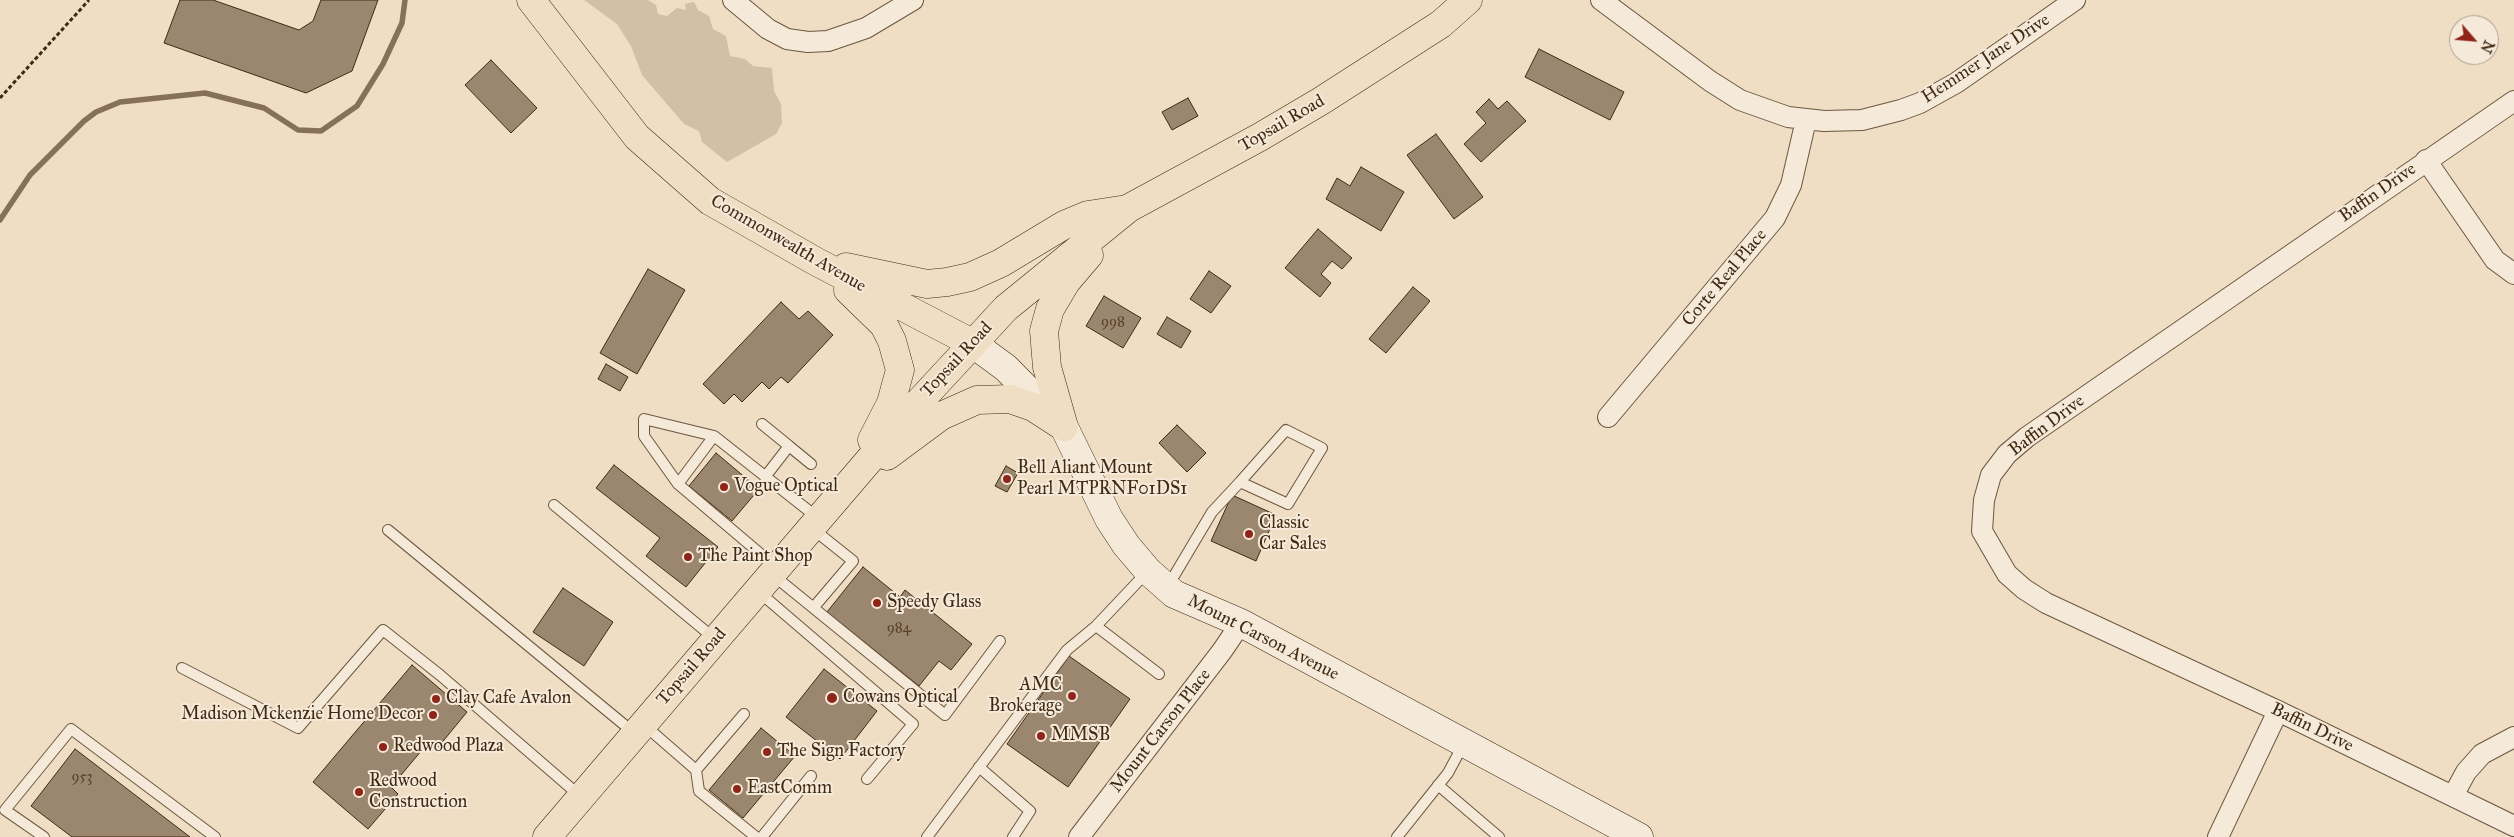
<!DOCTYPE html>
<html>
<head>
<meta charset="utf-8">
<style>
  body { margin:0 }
  #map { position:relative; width:2514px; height:837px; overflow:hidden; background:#efddc4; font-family:"IM FELL Great Primer",serif }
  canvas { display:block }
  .north { position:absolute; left:2449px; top:15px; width:50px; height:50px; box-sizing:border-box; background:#f5e9d9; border:1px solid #ad9d89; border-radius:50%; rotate:117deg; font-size:14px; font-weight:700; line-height:20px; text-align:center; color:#402a12 }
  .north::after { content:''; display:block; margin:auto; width:18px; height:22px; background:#8f2418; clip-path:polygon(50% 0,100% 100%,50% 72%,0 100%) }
</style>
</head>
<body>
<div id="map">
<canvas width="2514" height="837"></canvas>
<div class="north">N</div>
</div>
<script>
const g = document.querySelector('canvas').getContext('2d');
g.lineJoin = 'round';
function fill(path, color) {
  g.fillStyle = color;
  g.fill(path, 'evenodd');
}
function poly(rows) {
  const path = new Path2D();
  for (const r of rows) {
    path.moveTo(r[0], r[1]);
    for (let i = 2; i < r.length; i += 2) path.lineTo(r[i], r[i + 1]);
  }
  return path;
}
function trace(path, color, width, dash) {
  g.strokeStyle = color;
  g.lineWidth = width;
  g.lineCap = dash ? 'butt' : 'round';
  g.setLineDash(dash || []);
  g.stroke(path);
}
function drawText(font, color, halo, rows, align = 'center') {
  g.font = font + ' "IM FELL Great Primer",serif';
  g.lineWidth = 4;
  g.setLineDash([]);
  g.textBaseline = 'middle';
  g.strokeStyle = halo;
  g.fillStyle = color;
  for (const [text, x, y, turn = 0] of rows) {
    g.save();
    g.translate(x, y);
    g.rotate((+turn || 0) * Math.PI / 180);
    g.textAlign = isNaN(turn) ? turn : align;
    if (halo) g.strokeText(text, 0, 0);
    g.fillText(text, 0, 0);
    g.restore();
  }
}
fill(poly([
  [584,0,648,0,656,5,658,14,667,16,677,8,686,10,685,4,694,2,698,10,709,16,713,29,726,36,730,56,745,59,753,66,772,68,774,91,781,104,782,123,776,134,727,162,702,142,699,131,684,124,642,75,631,46,617,24]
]), '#d1bfa6');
trace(poly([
  [0,220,30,175,84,121,96,112,120,102,205,93,264,108,298,130,321,131,357,106,383,64,402,23,405,0]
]), '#867158', 5.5);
const building = poly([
  [180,0,213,0,299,30,313,21,321,0,378,0,352,71,306,93,164,43,180,0],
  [1539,49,1624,92,1610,120,1525,77,1539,49],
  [491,60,537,108,511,133,465,85,491,60],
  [1188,98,1198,116,1172,130,1162,112,1188,98],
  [1489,99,1498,109,1507,101,1526,121,1481,162,1464,144,1486,123,1476,112,1489,99],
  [1436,134,1483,197,1454,219,1407,155,1436,134],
  [1361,167,1404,192,1381,231,1326,199,1337,178,1350,186,1361,167],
  [1318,229,1352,258,1342,269,1332,261,1321,274,1331,283,1320,297,1285,268,1318,229],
  [648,269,685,290,637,374,600,353,648,269],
  [1209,271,1231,286,1211,313,1190,299,1209,271],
  [1413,287,1430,301,1386,353,1369,339,1413,287],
  [1104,296,1141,318,1123,348,1086,326,1104,296],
  [781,302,799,319,808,311,833,335,788,383,781,377,769,389,762,382,742,402,734,394,724,404,703,384,781,302],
  [1167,317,1191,331,1181,348,1157,334,1167,317],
  [606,364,628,377,620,391,598,379,606,364],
  [1177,425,1206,453,1187,472,1159,443,1177,425],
  [716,453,759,489,732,521,689,486,716,453],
  [614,465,718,547,686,587,646,556,660,538,596,488,614,465],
  [1006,466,1018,473,1007,492,995,486,1006,466],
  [1232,495,1276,515,1256,561,1211,541,1232,495],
  [863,567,900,597,905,590,972,644,951,670,939,661,919,686,827,612,863,567],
  [563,588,613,622,584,666,533,632,563,588],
  [1069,656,1130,699,1068,787,1007,744,1069,656],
  [412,665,467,712,435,751,427,744,391,787,398,794,368,829,313,782,412,665],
  [824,669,877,711,840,759,786,717,824,669],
  [761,728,795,756,743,818,709,790,761,728],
  [75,749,190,837,72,837,31,806,75,749]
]);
fill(building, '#9b876f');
trace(building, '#402a12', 1);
const lane = poly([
  [762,424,789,446,765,477],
  [789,446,811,464],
  [678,484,644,436,644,419,714,436],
  [554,505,715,639],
  [813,529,853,561,814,607],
  [388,530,633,732],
  [776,567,678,484,714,436,818,518],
  [1148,571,1096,626,1159,674],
  [773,575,945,715,1000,641],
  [1168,586,1212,512,1240,482,1286,430,1322,448,1288,504,1240,482],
  [759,592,913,724,867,779],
  [182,668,298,728,383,630,440,675,580,796],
  [643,724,696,770,744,714],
  [979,767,1030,811,1013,837],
  [696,770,699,791,756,837],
  [1438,785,1499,837],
  [44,837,5,810,71,729,215,837],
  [762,837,811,776],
  [927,837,1067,650,1096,626],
  [1397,837,1448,773,1463,745]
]);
const street = poly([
  [733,0,768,29,787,39,808,42,828,41,866,28,913,0],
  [1601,0,1710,81,1740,100,1788,117,1824,121,1862,120,1901,110,1920,103,1956,83,2075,0],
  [2514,101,2027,437,2007,454,1991,475,1984,500,1982,531,2007,574,2024,589,2046,603,2278,711,2514,826],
  [2426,160,2495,260,2514,274],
  [1608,417,1775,218,1791,185,1806,120],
  [2453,796,2466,772,2482,754,2514,737],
  [1079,837,1222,651,1241,623],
  [2218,837,2278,711]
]);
const secondary = poly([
  [972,343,1006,368,1064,427,1109,519,1126,545,1148,571,1174,594,1241,623,1639,837]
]);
const primary = poly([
  [531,0,637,137,710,201,815,261,972,343],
  [846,267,927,284,947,282,970,277,1001,263,1064,225,1088,215,1127,209],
  [848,290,884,325,892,341,900,370,891,403,872,440],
  [1064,427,1047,367,1044,331,1050,309,1066,282,1089,255],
  [887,456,941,416,977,400,1010,399,1033,407,1064,427],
  [547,837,918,403,1006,308,1129,208,1260,137,1321,101,1441,24,1468,0]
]);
trace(lane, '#6c573e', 12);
trace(street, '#6c573e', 22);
trace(secondary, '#402a12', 29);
trace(primary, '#402a12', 29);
trace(poly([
  [0,98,89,0]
]), '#402a12', 3, [4, 2.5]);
trace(lane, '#f5e9d9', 10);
trace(street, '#f5e9d9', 20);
trace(secondary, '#f5e9d9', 28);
trace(primary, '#efddc4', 28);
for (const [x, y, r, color] of [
  [1007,479,5,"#8f2418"],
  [724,487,5,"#8f2418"],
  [1249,534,5,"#8f2418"],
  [688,557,5,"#8f2418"],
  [877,603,5,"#8f2418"],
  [1072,696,5,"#8f2418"],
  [832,698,6,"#8f2418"],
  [436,699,5,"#8f2418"],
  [433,715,5,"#8f2418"],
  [1041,736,5,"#8f2418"],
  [383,747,5,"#8f2418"],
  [767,752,5,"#8f2418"],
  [737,789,5,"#8f2418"],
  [359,792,5,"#8f2418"]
]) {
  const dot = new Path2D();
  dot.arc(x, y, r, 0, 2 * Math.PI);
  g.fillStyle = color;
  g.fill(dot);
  trace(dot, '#f5e9d9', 2);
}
drawText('15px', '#574129', null, [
  ["998",1113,322],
  ["984",899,628],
  ["953",82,777]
]);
drawText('18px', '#402a12', '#f5e9d9', [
  ["Hemmer Jane Drive",1986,59,-33],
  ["Topsail Road",1282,124,-30],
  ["Baffin Drive",2378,193,-35],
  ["Commonwealth Avenue",788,244,30],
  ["Corte Real Place",1725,278,-50],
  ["Topsail Road",957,360,-47],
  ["Baffin Drive",2047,426,-37],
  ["Mount Carson Avenue",1263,638,27],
  ["Topsail Road",692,667,-49],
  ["Baffin Drive",2312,728,26],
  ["Mount Carson Place",1161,731,-52]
]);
drawText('18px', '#402a12', '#f5e9d9', [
  ["Bell Aliant Mount",1017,469],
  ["Pearl MTPRNF01DS1",1017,490],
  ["Vogue Optical",734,487],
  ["Classic",1259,524],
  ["Car Sales",1259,545],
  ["The Paint Shop",698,557],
  ["Speedy Glass",887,603],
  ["AMC",1062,686,"right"],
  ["Brokerage",1062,707,"right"],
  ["Cowans Optical",843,698],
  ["Clay Cafe Avalon",446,699],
  ["Madison Mckenzie Home Decor",423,715,"right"],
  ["MMSB",1051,736],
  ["Redwood Plaza",393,747],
  ["The Sign Factory",777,752],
  ["Redwood",369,782],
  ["Construction",369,803],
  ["EastComm",747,789]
], 'left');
</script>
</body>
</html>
